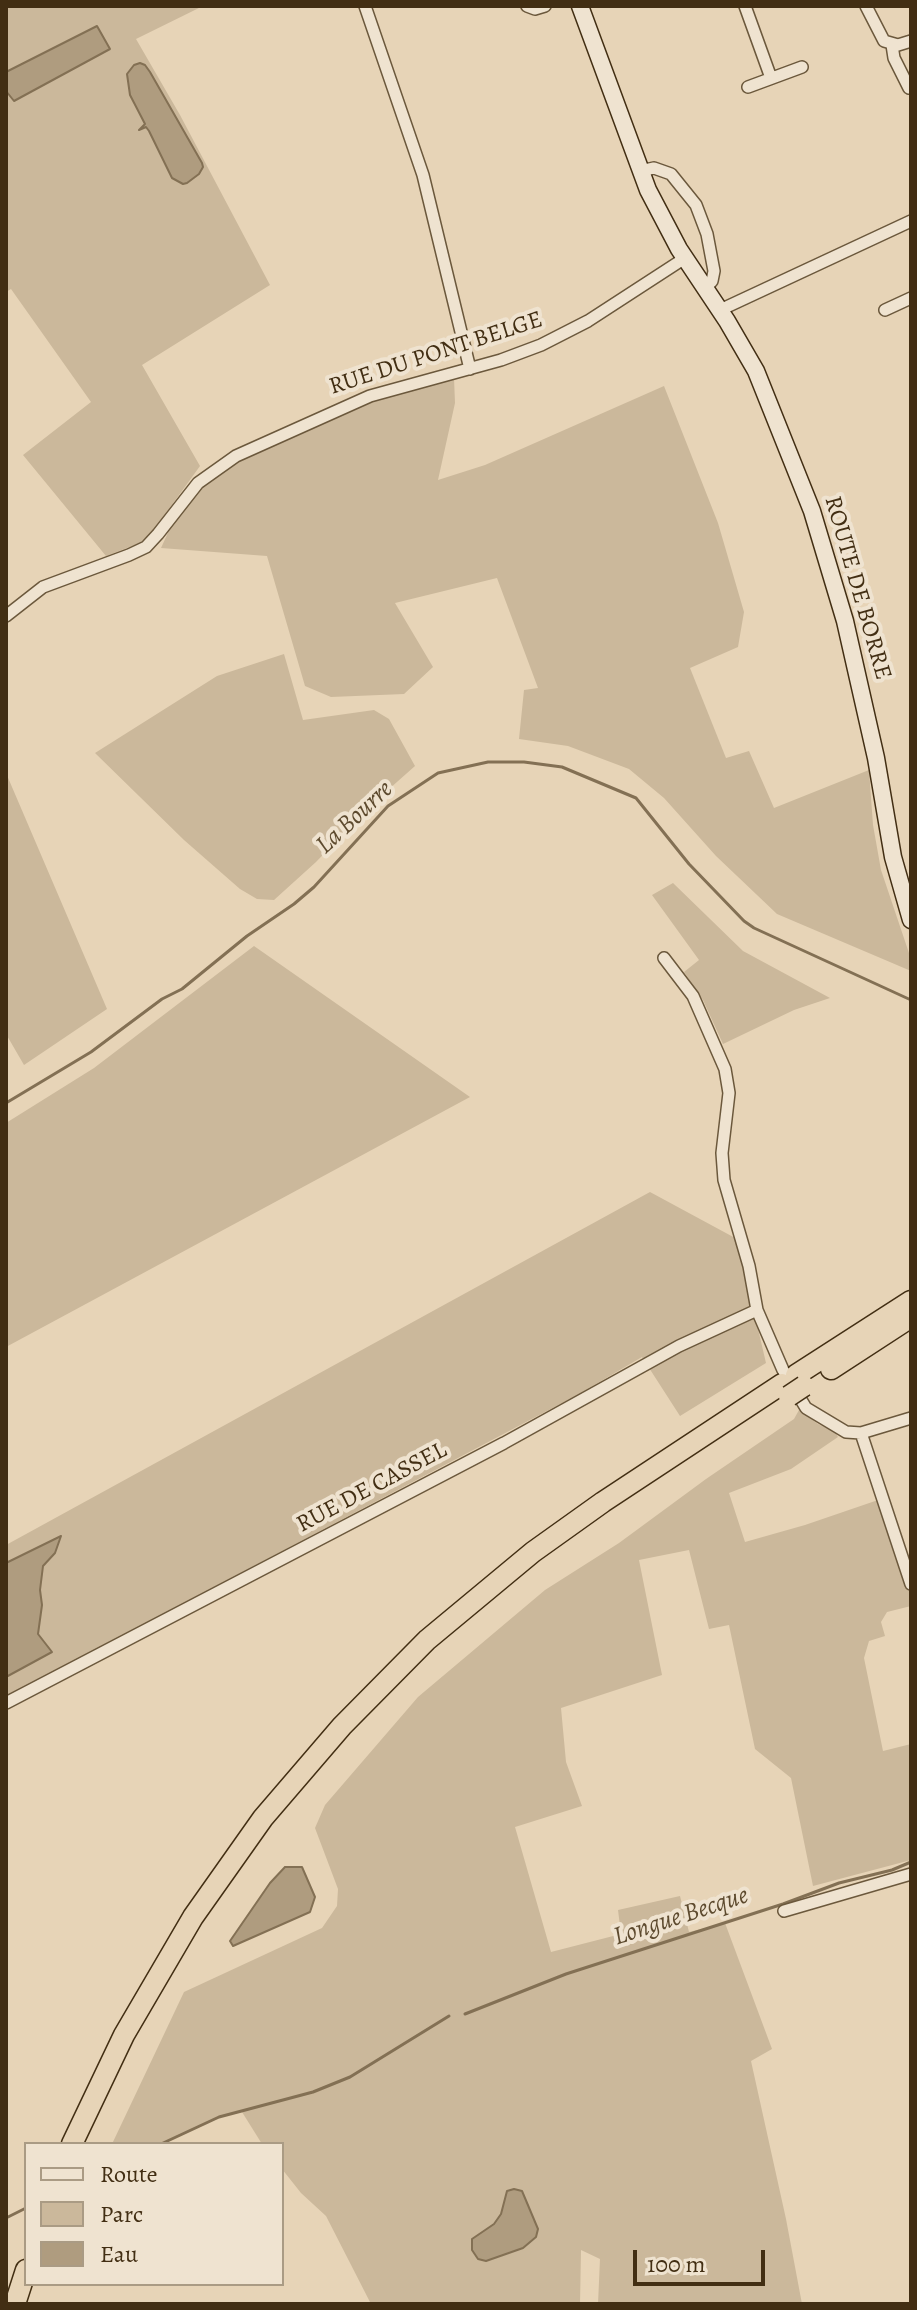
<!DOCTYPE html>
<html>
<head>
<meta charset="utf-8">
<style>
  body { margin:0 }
  #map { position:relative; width:917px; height:2310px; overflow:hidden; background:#e7d4b7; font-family:Alegreya,serif }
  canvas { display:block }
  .frame { position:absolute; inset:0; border:8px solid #422e13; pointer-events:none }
  .legend { position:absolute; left:24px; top:2142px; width:260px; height:144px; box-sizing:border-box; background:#efe3d0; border:2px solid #aa9b84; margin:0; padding:10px 14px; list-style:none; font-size:24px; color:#422e13 }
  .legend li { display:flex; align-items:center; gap:16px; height:40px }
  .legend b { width:40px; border:2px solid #aa9b84 }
  .scale { position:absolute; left:633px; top:2250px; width:132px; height:36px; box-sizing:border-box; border:4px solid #422e13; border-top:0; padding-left:10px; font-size:24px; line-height:28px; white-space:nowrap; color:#422e13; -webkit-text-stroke:6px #efe3d0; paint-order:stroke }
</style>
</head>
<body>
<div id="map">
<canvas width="917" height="2310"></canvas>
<div class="frame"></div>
<ul class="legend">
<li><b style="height:10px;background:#efe3d0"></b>Route</li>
<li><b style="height:22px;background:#cbb89b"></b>Parc</li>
<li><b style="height:22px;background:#af9c7f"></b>Eau</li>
</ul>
<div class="scale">100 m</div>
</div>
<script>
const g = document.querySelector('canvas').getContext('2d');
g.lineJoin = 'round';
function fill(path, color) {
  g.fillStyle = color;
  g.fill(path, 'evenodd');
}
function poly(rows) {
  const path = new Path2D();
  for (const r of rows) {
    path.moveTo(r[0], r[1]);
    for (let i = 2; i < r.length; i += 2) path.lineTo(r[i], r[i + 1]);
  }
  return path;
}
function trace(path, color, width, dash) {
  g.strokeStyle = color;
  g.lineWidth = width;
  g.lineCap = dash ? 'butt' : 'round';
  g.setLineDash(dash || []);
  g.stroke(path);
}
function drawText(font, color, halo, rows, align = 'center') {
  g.font = font + ' Alegreya,serif';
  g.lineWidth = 8;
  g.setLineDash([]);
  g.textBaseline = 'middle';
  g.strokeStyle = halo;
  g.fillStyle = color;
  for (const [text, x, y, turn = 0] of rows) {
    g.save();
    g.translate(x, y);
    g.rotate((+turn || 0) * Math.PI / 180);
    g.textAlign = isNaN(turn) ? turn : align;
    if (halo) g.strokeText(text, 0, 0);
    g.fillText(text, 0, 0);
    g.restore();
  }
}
fill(poly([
  [6,6,203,6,136,39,180,115,270,285,142,365,200,466,153,531,140,543,106,556,23,455,91,402,11,289,6,292],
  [454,378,455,403,438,480,485,465,664,386,718,523,744,612,738,647,690,668,726,758,749,751,774,808,869,770,873,825,881,870,911,959,911,971,777,914,716,856,664,798,629,769,568,746,519,739,524,690,538,688,497,578,395,603,433,667,404,694,331,697,305,686,267,556,161,548,176,515,204,484,225,468,377,400],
  [284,654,303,720,374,710,389,719,415,766,371,805,316,862,274,900,257,899,240,889,184,840,95,753,217,676],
  [6,773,107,1009,24,1065,6,1034],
  [673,883,743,951,830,998,794,1010,723,1044,703,1000,684,972,699,960,652,895],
  [254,946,470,1097,6,1347,6,1123,94,1068],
  [650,1192,737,1239,766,1363,680,1416,642,1357,579,1394,6,1697,6,1545],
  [799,1410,818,1424,835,1432,838,1437,791,1469,729,1493,745,1542,805,1525,881,1499,911,1591,911,1606,887,1612,881,1622,885,1636,869,1641,864,1658,883,1751,911,1744,911,1860,813,1886,791,1778,755,1749,729,1625,709,1629,689,1550,639,1560,662,1675,561,1708,566,1762,582,1806,515,1827,551,1952,621,1934,618,1910,680,1896,689,1932,725,1923,772,2049,751,2061,786,2219,802,2304,598,2304,600,2259,581,2250,580,2304,371,2304,326,2216,301,2193,282,2169,282,2144,262,2144,242,2112,219,2117,159,2144,112,2144,184,1992,322,1928,337,1906,338,1889,315,1828,325,1805,418,1697,545,1590,619,1543,706,1479,794,1419]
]), '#cbb89b');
const water = poly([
  [97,26,110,49,14,101,6,91,6,72,97,26],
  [140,63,145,65,150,72,202,163,203,167,199,174,187,183,183,184,172,178,149,131,146,127,139,130,145,124,130,95,127,74,134,65,140,63],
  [61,1536,55,1553,43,1566,40,1590,42,1605,38,1634,52,1652,6,1677,6,1563,61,1536],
  [285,1867,302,1867,315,1897,310,1912,233,1946,230,1941,270,1883,285,1867],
  [514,2189,522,2191,538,2229,536,2237,523,2248,486,2261,478,2259,472,2250,472,2239,494,2224,501,2214,507,2191,514,2189]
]);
fill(water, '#af9c7f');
trace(water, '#837054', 2);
trace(poly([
  [6,1103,91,1052,162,999,182,989,247,936,294,904,314,887,388,806,438,773,488,762,524,762,562,767,636,798,689,864,744,921,754,928,911,1000],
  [465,2014,566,1974,783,1904,839,1883,892,1870,911,1862],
  [161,2144,219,2117,313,2092,350,2077,449,2016],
  [6,2218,26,2208]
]), '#837054', 3);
const street = poly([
  [365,6,423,175,470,369],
  [527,6,535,9,545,6],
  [745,6,771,78],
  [866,6,884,41,898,45,911,41],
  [892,45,894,58,909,88],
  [748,87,802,67],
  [640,171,654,168,671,174,696,205,707,234,714,271,712,281,705,288],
  [720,310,911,221],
  [885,310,911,298],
  [6,616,43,587,129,555,146,547,158,534,198,483,236,456,370,396,501,360,541,345,588,321,685,258],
  [664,958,693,996,725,1069,729,1093,722,1153,724,1180,749,1266,757,1310,783,1370,806,1408,846,1432,861,1433,911,1418],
  [861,1433,911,1584],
  [6,1703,504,1443,679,1346,757,1310],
  [784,1911,911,1874]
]);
const secondary = poly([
  [580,6,648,190,679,249,727,321,756,371,812,511,845,621,876,758,893,857,911,920]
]);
const highway = poly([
  [831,1369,911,1317],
  [796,1375,911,1301],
  [72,2144,124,2035,193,1917,263,1818,342,1726,427,1640,533,1552,603,1502,782,1384],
  [15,2304,26,2270]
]);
trace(street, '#6b583c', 14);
trace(secondary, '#422e13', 19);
trace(highway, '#422e13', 23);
trace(street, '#efe3d0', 11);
trace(secondary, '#efe3d0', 16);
trace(highway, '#e7d4b7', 20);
const highwayBridge = poly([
  [789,1396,804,1386]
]);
trace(highwayBridge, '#422e13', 23, []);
trace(highwayBridge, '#e7d4b7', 20);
drawText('24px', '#422e13', '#efe3d0', [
  ["RUE DU PONT BELGE",436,354,-18],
  ["ROUTE DE BORRE",857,588,74],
  ["RUE DE CASSEL",372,1488,-28]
]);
drawText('italic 26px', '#5d4a2e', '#efe3d0', [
  ["La Bourre",355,818,-43],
  ["Longue Becque",681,1917,-18]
]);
</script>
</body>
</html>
